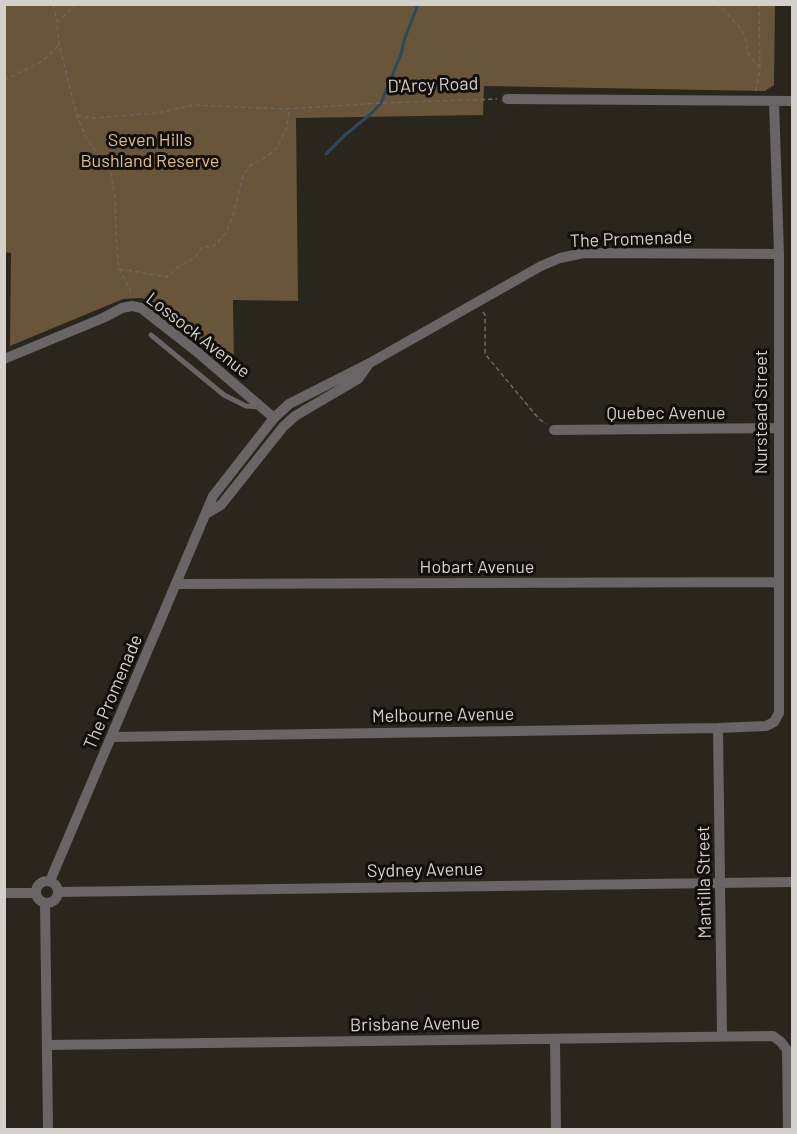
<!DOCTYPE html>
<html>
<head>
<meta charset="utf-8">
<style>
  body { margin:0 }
  #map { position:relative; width:797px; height:1134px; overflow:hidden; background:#2a251d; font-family:Barlow,sans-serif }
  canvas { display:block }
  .frame { position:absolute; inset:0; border:6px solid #d4d0cb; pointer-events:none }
</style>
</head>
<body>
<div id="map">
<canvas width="797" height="1134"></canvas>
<div class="frame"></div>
</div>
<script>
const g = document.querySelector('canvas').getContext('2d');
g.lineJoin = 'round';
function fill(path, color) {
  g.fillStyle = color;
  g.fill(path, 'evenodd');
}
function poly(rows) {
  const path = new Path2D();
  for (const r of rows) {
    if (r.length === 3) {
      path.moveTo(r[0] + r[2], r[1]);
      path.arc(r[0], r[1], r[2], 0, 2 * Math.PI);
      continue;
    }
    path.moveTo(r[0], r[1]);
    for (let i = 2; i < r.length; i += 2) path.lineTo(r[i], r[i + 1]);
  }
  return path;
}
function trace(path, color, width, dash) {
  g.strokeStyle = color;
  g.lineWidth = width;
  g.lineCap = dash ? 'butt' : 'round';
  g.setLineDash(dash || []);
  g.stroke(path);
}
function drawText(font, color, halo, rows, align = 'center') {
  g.font = font + ' Barlow,sans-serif';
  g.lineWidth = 6;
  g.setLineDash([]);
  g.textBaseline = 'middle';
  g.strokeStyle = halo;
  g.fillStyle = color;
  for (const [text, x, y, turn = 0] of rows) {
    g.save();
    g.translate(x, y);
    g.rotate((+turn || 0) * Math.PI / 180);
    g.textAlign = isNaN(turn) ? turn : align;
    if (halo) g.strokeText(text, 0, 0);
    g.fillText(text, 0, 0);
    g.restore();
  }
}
fill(poly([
  [4,5,775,5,774,85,765,91,484,86,483,115,296,118,298,301,233,300,234,365,142,298,123,299,10,346,11,253,4,252]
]), '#695539');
trace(poly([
  [326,154,345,135,373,112,381,103,401,54,405,38,418,4]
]), '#2e495e', 3);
trace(poly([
  [53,4,57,21],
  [76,4,57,23,59,44,77,116,86,137,111,173,115,198,116,238,119,269,130,289,131,296],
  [716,4,723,9,740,28,745,37,749,56,760,67],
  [4,80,43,61,59,45],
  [756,91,760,68,759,4],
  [77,116,93,118,157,113,193,105,286,109,381,103,497,99],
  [120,269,167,277,178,267,194,258,202,247,214,246,226,233,233,216,243,175,251,165,266,157,276,149,287,128,289,110],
  [483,312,485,315,485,354,539,419,546,424]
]), '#6c6760', 1.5, [4.5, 3]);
trace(poly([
  [151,335,224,395,246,406,260,407]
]), '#696465', 5);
trace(poly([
  [507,99,792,101],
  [4,359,103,318,122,308,132,306,141,308,196,351,274,418],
  [554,430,778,428],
  [206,514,221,505,283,427,295,416,358,379,368,365],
  [176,584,778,582],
  [718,728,722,1035],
  [112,737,718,728,766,726,774,722,779,713,779,254,774,101],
  [47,892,11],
  [50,881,213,496,274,418,289,404,368,364,541,266,560,258,584,253,779,254],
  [58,892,792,882],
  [4,893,35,893],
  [45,903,48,1130],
  [555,1039,556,1130],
  [47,1045,773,1036,781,1042,787,1050,788,1130]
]), '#696465', 10);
drawText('18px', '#d4d0cb', '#110e0b', [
  ["D'Arcy Road",433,85,-2],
  ["The Promenade",631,239,-2],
  ["Lossock Avenue",198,335,38],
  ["Nurstead Street",761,412,-90],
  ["Quebec Avenue",666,413],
  ["Hobart Avenue",477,567],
  ["The Promenade",113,692,-67],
  ["Melbourne Avenue",443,715,-1],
  ["Sydney Avenue",425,870,-1],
  ["Mantilla Street",704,882,-91],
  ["Brisbane Avenue",415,1024,-1]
]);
drawText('18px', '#e1bb89', '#110e0b', [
  ["Seven Hills",150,140],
  ["Bushland Reserve",150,161]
]);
</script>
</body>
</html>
